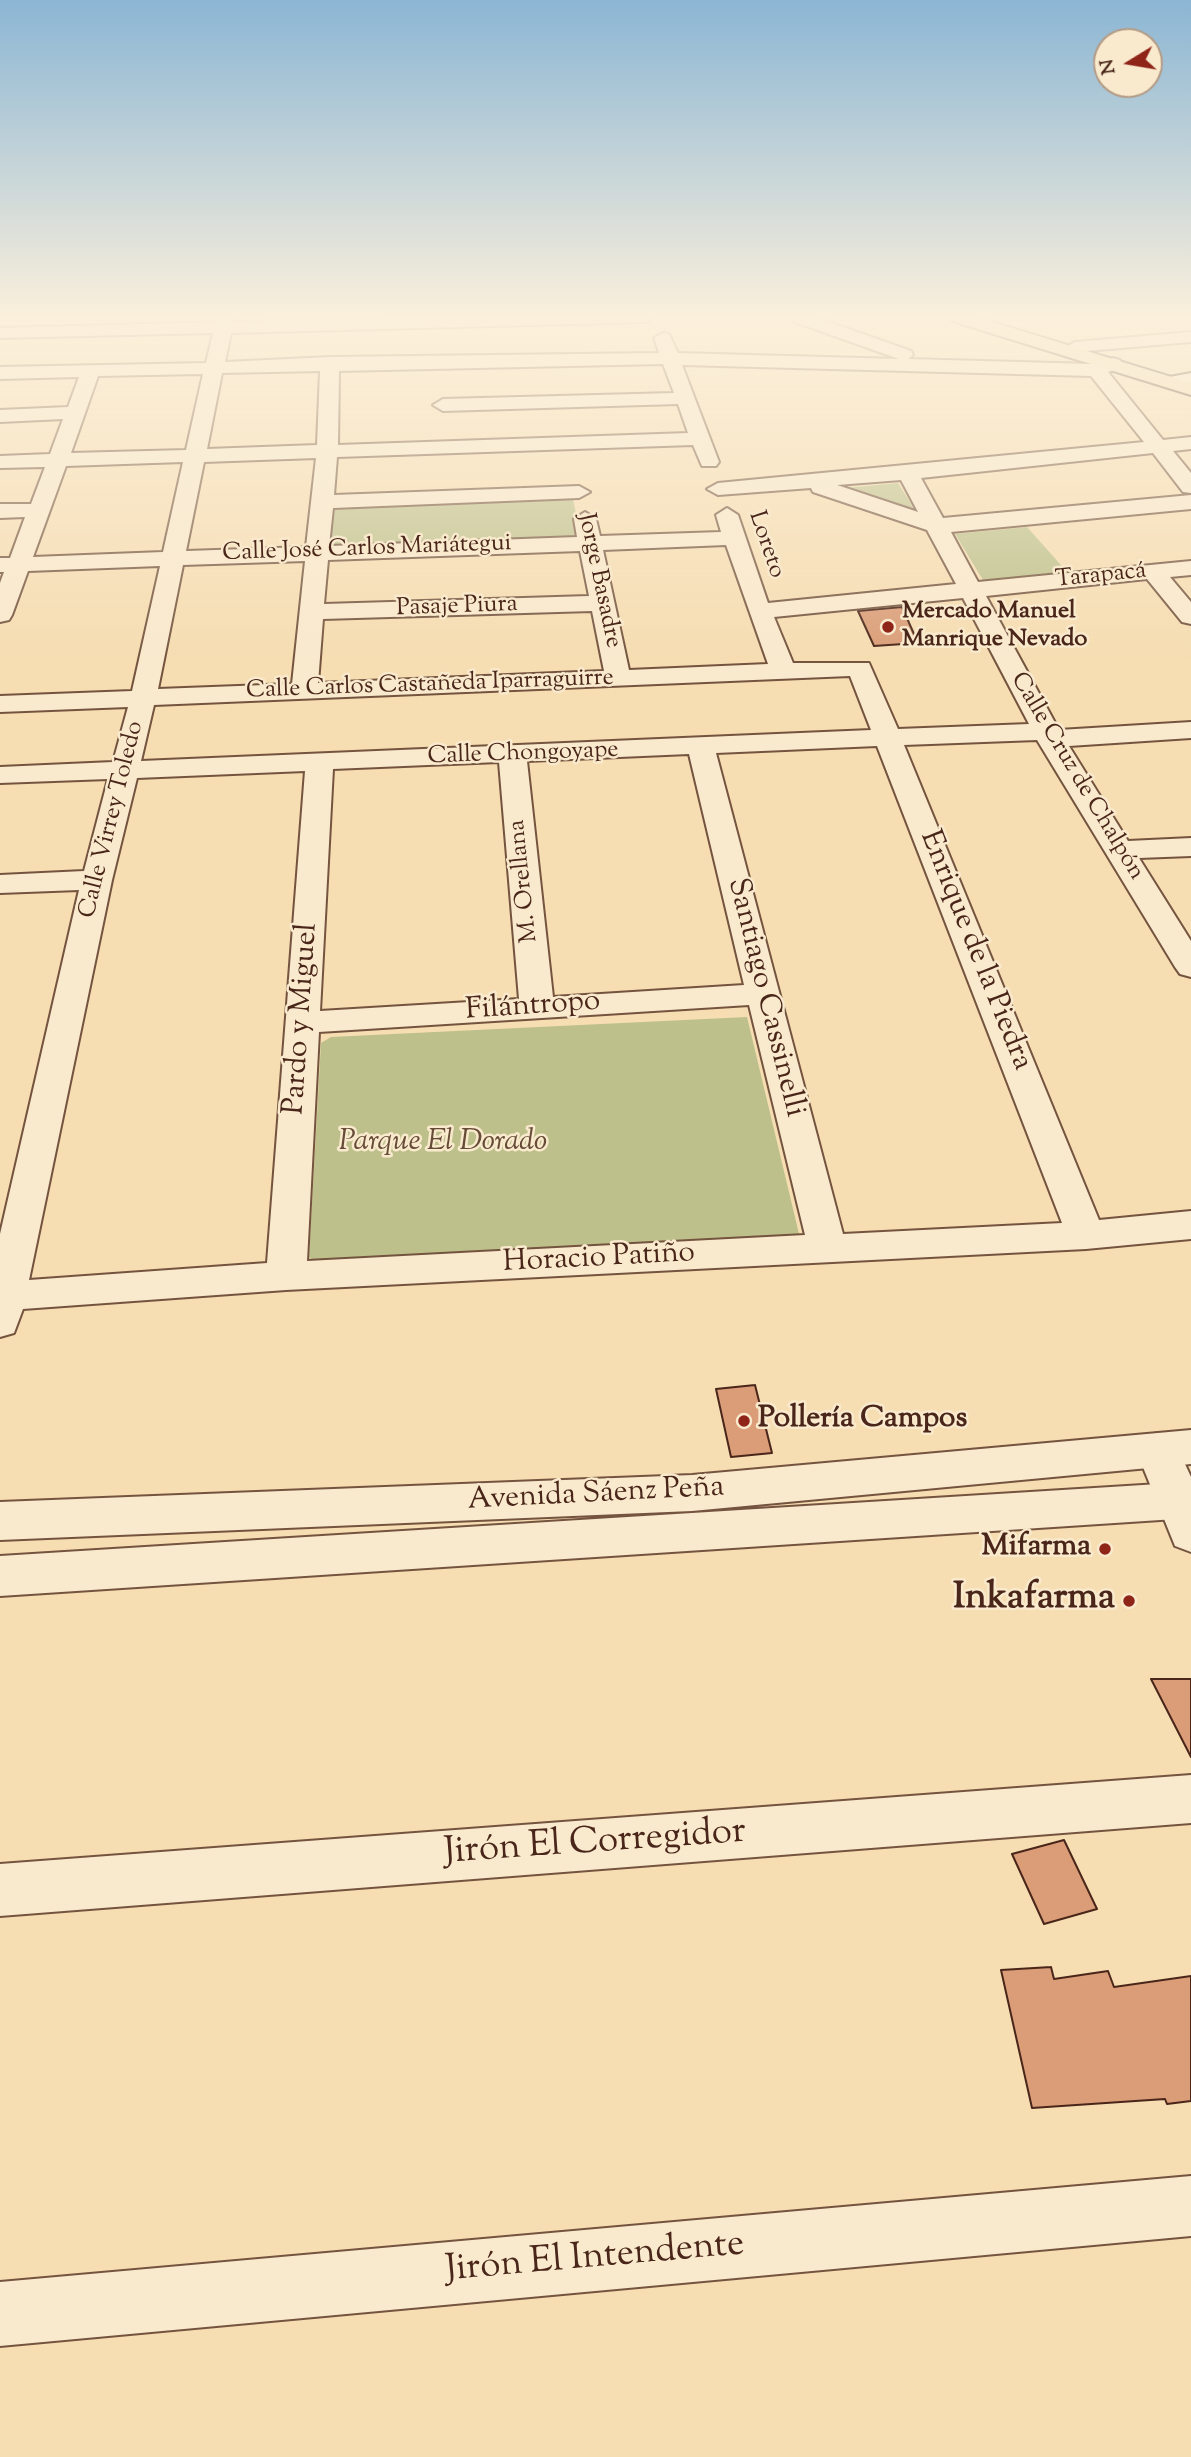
<!DOCTYPE html>
<html>
<head>
<meta charset="utf-8">
<style>
  body { margin:0 }
  #map { position:relative; width:1191px; height:2457px; overflow:hidden; background:#f6ddb2; font-family:"Sorts Mill Goudy",serif }
  canvas { display:block }
  .north { position:absolute; left:1093px; top:28px; width:70px; height:70px; box-sizing:border-box; background:#f9e9cd; border:2px solid #b39b85; border-radius:50%; rotate:259deg; font-size:19px; font-weight:700; line-height:28px; text-align:center; color:#492619 }
  .north::after { content:''; display:block; margin:auto; width:24px; height:32px; background:#8f2418; clip-path:polygon(50% 0,100% 100%,50% 72%,0 100%) }
</style>
</head>
<body>
<div id="map">
<canvas width="1191" height="2457"></canvas>
<div class="north">N</div>
</div>
<script>
const g = document.querySelector('canvas').getContext('2d');
g.lineJoin = 'round';
function fill(path, color) {
  g.fillStyle = color;
  g.fill(path, 'evenodd');
}
function poly(rows) {
  const path = new Path2D();
  for (const r of rows) {
    path.moveTo(r[0], r[1]);
    for (let i = 2; i < r.length; i += 2) path.lineTo(r[i], r[i + 1]);
  }
  return path;
}
function trace(path, color, width, dash) {
  g.strokeStyle = color;
  g.lineWidth = width;
  g.lineCap = dash ? 'butt' : 'round';
  g.setLineDash(dash || []);
  g.stroke(path);
}
function drawText(font, color, halo, rows, align = 'center') {
  g.font = font + ' "Sorts Mill Goudy",serif';
  g.lineWidth = 5;
  g.setLineDash([]);
  g.textBaseline = 'middle';
  g.strokeStyle = halo;
  g.fillStyle = color;
  for (const [text, x, y, turn = 0] of rows) {
    g.save();
    g.translate(x, y);
    g.rotate((+turn || 0) * Math.PI / 180);
    g.textAlign = isNaN(turn) ? turn : align;
    if (halo) g.strokeText(text, 0, 0);
    g.fillText(text, 0, 0);
    g.restore();
  }
}
fill(poly([
  [898,483,917,513,835,489],
  [572,494,581,539,326,547,329,503],
  [1027,527,1068,573,983,580,955,534],
  [747,1017,800,1238,317,1263,309,1257,321,1043,331,1037]
]), '#bdc08b');
const building = poly([
  [902,607,918,643,874,646,858,611,902,607],
  [755,1385,772,1453,731,1457,716,1389,755,1385],
  [1151,1679,1191,1679,1191,1757,1151,1679],
  [1064,1840,1097,1909,1044,1924,1012,1854,1064,1840],
  [1051,1967,1054,1979,1108,1971,1114,1987,1191,1976,1191,2101,1167,2104,1165,2099,1032,2108,1001,1970,1051,1967]
]);
fill(building, '#da9d78');
trace(building, '#492619', 2);
const minor = poly([
  [216,317,234,317,233,322,434,317,656,317,647,322,231,333,225,362,330,357,659,353,654,338,663,333,669,334,678,353,899,359,792,321,789,317,815,317,911,351,913,355,908,359,1094,364,1113,358,1120,360,1122,364,1120,368,1108,372,1163,440,1191,437,1191,449,1173,451,1191,473,1191,493,1183,492,1153,453,921,478,943,518,1191,495,1191,509,951,532,978,582,1191,561,1191,575,1170,577,1191,602,1191,624,1182,622,1147,579,986,596,1059,730,1191,722,1191,738,1069,746,1128,841,1191,838,1191,856,1139,858,1191,941,1191,977,1180,974,1175,967,1037,740,904,745,1099,1220,1191,1211,1191,1239,1086,1249,286,1290,23,1309,14,1333,0,1337,0,1234,79,890,0,893,0,875,84,871,108,779,0,783,0,767,113,762,128,707,0,712,0,696,132,691,160,566,28,571,12,615,9,620,0,622,0,583,4,572,0,572,0,558,10,558,25,517,0,518,0,504,31,504,45,467,0,468,0,456,50,454,63,419,0,422,0,410,68,407,79,377,0,379,0,367,206,363,213,333,0,338,0,328,215,322,216,317],
  [663,364,674,393,443,399,433,405,443,411,678,404,688,433,338,445,339,371,663,364],
  [682,365,1091,376,1144,442,718,483,707,489,718,495,811,488,813,492,927,530,956,584,768,603,738,515,727,508,716,515,721,532,600,536,596,519,585,512,574,519,577,537,329,546,333,508,579,498,590,492,579,486,334,495,337,457,693,445,702,466,716,466,719,462,682,365],
  [320,371,317,445,207,449,222,373,320,371],
  [203,374,186,450,71,453,98,376,203,374],
  [316,458,306,547,186,551,204,462,316,458],
  [183,462,163,552,33,557,66,466,183,462],
  [901,480,918,512,837,485,901,480],
  [726,545,768,664,629,670,603,550,726,545],
  [580,551,589,596,324,604,328,560,580,551],
  [305,561,292,684,158,689,183,565,305,561],
  [963,598,1029,724,898,729,869,663,793,663,774,617,963,598],
  [592,611,604,671,318,683,323,619,592,611],
  [850,676,871,730,141,761,154,705,850,676],
  [877,746,1062,1223,843,1234,716,753,877,746],
  [689,754,744,985,553,997,527,761,689,754],
  [499,762,519,999,320,1011,333,769,499,762],
  [305,771,267,1263,29,1280,112,880,137,778,305,771],
  [749,1005,805,1235,307,1261,319,1032,749,1005],
  [1191,332,1191,342,1075,352,1066,347,1075,342,1191,332],
  [1158,1433,1173,1438,1191,1477,1191,1552,1175,1546,1136,1450,1143,1438,1158,1433],
  [1191,1775,1191,1823,0,1916,0,1864,1191,1775],
  [1191,2176,1191,2236,0,2346,0,2282,1191,2176]
]);
const tertiary = poly([
  [1191,1430,1191,1464,692,1511,0,1540,0,1502,692,1475,1191,1430],
  [1191,1482,1191,1518,0,1596,0,1556,1191,1482]
]);
const secondary = poly([
  [1191,373,1191,385,1171,388,1161,382,1164,378,1191,373]
]);
const primary = poly([
  [949,317,976,317,1191,383,1191,395,952,321,949,317]
]);
trace(minor, '#74543f', 4);
trace(tertiary, '#74543f', 4);
trace(secondary, '#492619', 4);
trace(primary, '#492619', 4);
fill(minor, '#f9e9cd');
fill(tertiary, '#f9e9cd');
fill(secondary, '#f9e9cd');
fill(primary, '#f6ddb2');
const sky = g.createLinearGradient(0, 0, 0, 661);
sky.addColorStop(0, '#8bb6d4');
sky.addColorStop(0.48, '#fbf0dc');
sky.addColorStop(1, '#fbf0dc00');
g.fillStyle = sky;
g.fillRect(0, 0, 1191, 661);
for (const [x, y, r, color] of [
  [888,627,7,"#8f2418"],
  [744,1421,7,"#8f2418"],
  [1105,1549,7,"#8f2418"],
  [1129,1601,7,"#8f2418"]
]) {
  const dot = new Path2D();
  dot.arc(x, y, r, 0, 2 * Math.PI);
  g.fillStyle = color;
  g.fill(dot);
  trace(dot, '#f9e9cd', 2.5);
}
drawText('24px', '#492619', '#f9e9cd', [
  ["Loreto",765,545,71],
  ["Calle José Carlos Mariátegui",367,550,-2],
  ["Tarapacá",1101,577,-6],
  ["Jorge Basadre",598,581,78],
  ["Pasaje Piura",457,608,-2],
  ["Calle Carlos Castañeda Iparraguirre",430,686,-2],
  ["Calle Chongoyape",523,755,-2],
  ["Calle Cruz de Chalpón",1076,777,59],
  ["Calle Virrey Toledo",113,820,-76],
  ["M. Orellana",525,881,-96]
]);
drawText('bold 24px', '#492619', '#f9e9cd', [
  ["Mercado Manuel",902,613],
  ["Manrique Nevado",902,641]
], 'left');
drawText('30px', '#492619', '#f9e9cd', [
  ["Enrique de la Piedra",974,951,68],
  ["Santiago Cassinelli",764,998,76],
  ["Filántropo",533,1008,-4],
  ["Pardo y Miguel",303,1019,-86],
  ["Horacio Patiño",599,1260,-3],
  ["Avenida Sáenz Peña",596,1496,-3]
]);
drawText('italic 30px', '#664c36', '#f9e9cd', [
  ["Parque El Dorado",443,1144]
]);
drawText('bold 30px', '#492619', '#f9e9cd', [
  ["Pollería Campos",758,1421],
  ["Mifarma",1091,1549,"right"]
], 'left');
drawText('bold 37px', '#492619', '#f9e9cd', [
  ["Inkafarma",1115,1601]
], 'right');
drawText('37px', '#492619', '#f9e9cd', [
  ["Jirón El Corregidor",595,1845,-4],
  ["Jirón El Intendente",595,2260,-5]
]);
</script>
</body>
</html>
